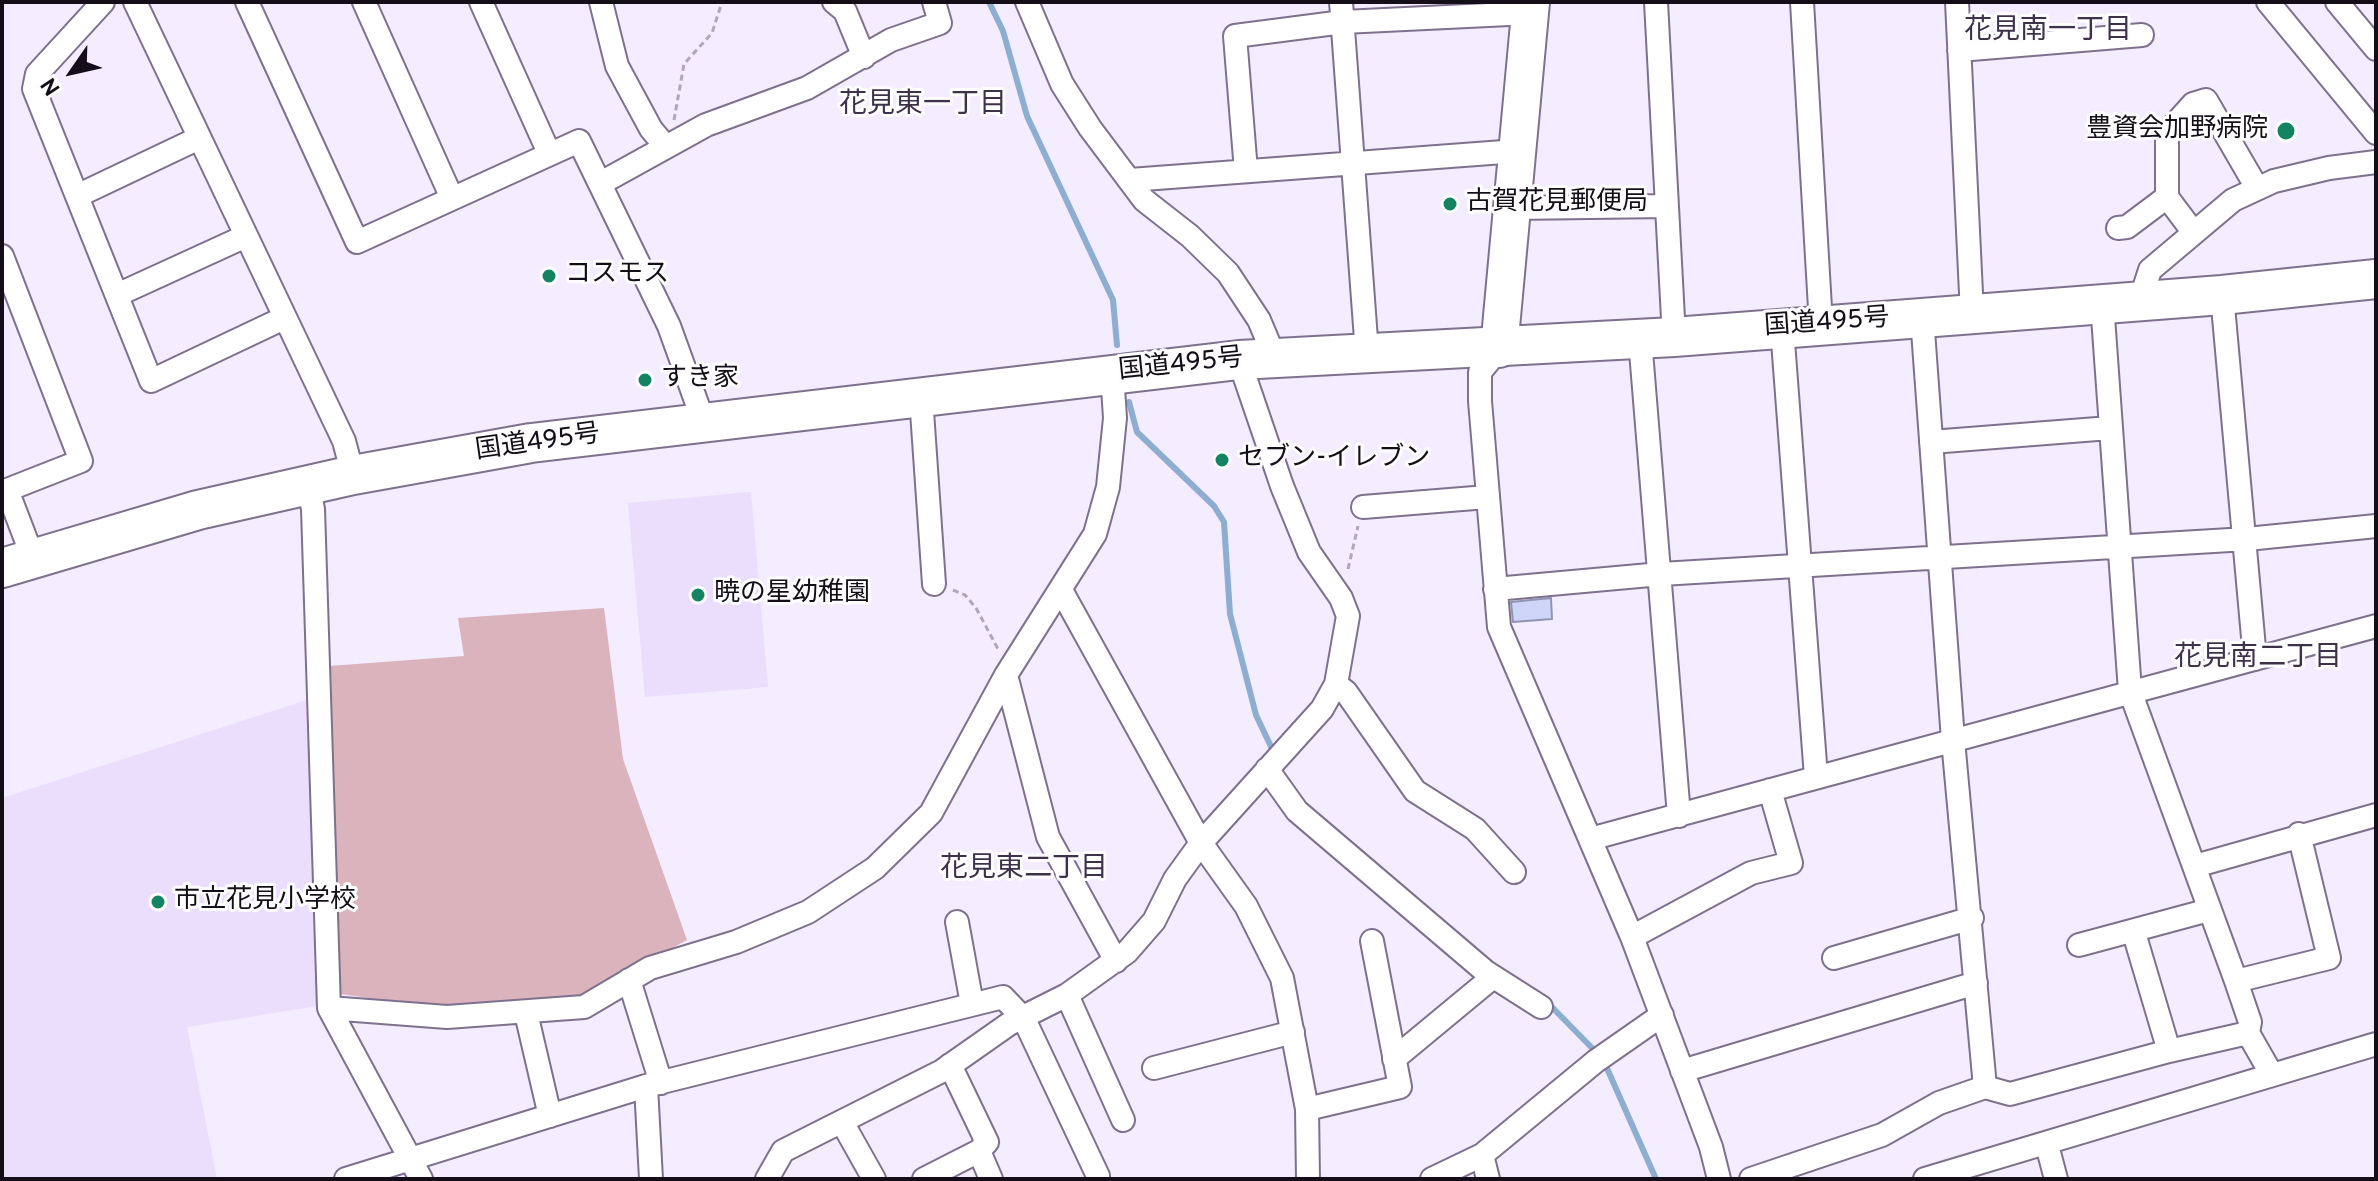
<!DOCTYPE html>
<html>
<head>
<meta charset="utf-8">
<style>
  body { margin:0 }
  #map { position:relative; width:2378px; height:1181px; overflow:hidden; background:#f4ecff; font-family:Overpass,sans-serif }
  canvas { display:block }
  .frame { position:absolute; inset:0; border:4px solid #130e18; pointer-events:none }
  .north { position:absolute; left:32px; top:32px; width:80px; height:80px; -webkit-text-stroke:6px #fdfdfd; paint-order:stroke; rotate:236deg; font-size:22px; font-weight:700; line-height:32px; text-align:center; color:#130e18 }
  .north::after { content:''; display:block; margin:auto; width:28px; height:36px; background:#130e18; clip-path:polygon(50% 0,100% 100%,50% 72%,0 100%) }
</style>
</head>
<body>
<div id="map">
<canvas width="2378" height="1181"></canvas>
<div class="frame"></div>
<div class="north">N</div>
</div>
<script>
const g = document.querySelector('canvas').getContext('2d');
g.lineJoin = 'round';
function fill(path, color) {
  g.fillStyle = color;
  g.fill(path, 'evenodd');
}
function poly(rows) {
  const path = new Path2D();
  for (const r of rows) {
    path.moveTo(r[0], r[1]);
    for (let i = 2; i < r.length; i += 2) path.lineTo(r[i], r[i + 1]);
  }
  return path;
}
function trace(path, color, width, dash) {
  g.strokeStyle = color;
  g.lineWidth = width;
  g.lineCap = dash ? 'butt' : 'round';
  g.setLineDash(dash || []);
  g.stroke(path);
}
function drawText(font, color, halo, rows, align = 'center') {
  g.font = font + ' Overpass,"Noto Sans JP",sans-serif';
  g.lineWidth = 6;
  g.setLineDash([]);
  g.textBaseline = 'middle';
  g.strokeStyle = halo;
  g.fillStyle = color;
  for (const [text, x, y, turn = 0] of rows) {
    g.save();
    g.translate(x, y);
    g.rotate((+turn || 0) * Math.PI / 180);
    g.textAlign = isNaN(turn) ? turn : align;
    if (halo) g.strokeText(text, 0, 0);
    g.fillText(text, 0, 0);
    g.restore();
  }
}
fill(poly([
  [751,492,768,687,645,697,628,503],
  [307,700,318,1006,187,1027,217,1179,2,1179,2,798]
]), '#ebddfc');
fill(poly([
  [604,608,623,759,687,940,583,996,440,1008,340,994,329,666,464,656,458,618]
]), '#dab3bd');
trace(poly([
  [989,2,1003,31,1027,116,1113,300,1117,345],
  [1129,402,1137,432,1214,506,1224,522,1230,614,1256,715,1274,753],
  [1547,1002,1595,1051],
  [1606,1066,1656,1179]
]), '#8daed0', 6);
const building = poly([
  [1551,598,1552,619,1513,622,1511,602,1551,598]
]);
fill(building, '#cfd5f8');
trace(building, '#8f94b2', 2);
const minor = poly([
  [103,2,37,74,34,89,151,381,284,318],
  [135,2,344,441,353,475],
  [247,2,357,242,579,141,669,326,704,423],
  [364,2,451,196],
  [481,2,549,153],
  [601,2,617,66,651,129,666,147],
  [834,2,845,11,864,57],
  [1027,2,1062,84,1090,128,1144,200,1190,236,1228,273,1259,320,1275,358],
  [1341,2,1367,353],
  [1656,2,1674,337],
  [1802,2,1821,325],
  [1957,2,1972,314],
  [2268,2,2376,133],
  [2337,2,2376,49],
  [1959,50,2142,35],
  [1246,171,1235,36,1343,22,1530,13],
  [1130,180,1517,151],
  [601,183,706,125,807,88,891,40,940,23,934,2],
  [77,196,199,138],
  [1513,208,1667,206],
  [2118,228,2127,227,2167,197],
  [2194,233,2167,197,2167,133,2193,104,2206,100,2257,188],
  [2,256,81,461,7,490,33,558],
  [117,295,246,236],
  [2222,295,2255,659],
  [2140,301,2150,270,2233,200,2274,181,2329,168,2376,162],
  [2102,303,2130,691,2236,981,2250,1022,2248,1033,2272,1075],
  [1922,317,1953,740,1985,1087],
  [1782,328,1816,777],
  [1640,339,1679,816],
  [1499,349,1480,372,1480,401,1499,627,1632,937,1711,1147,1719,1179],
  [921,397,934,584],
  [1931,442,2110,428],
  [308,486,313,509,329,1008,421,1179],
  [1363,507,1487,497],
  [1495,589,1661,574,2247,539,2376,526],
  [1061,590,1201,843,1246,906,1282,978,1307,1109,1308,1179],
  [1006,675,1048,837,1116,961],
  [1336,684,1346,692,1415,791,1475,829,1514,872],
  [1267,769,1297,811,1486,972,1541,1007],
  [1590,839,2376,626],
  [2195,866,2376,815],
  [957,922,972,1004],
  [2134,933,2169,1051],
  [1632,937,1751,873,1791,863,1770,790],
  [2079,945,2209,910],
  [1834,958,1972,918],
  [629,980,661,1083],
  [2236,981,2329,958,2299,834],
  [1067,995,1123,1120],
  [329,1008,447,1017,584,1007,650,968,736,942,808,912,875,868,931,813,1006,675,1095,534,1108,487,1115,418,1112,373],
  [526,1013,550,1116],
  [1394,1059,1493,977],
  [950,1065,987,1142,979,1151],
  [1154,1068,1293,1032],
  [1682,1071,1976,983],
  [646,1086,651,1179],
  [1307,1109,1400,1087,1372,941],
  [842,1122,874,1179],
  [2047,1145,2056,1179],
  [1482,1155,1488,1179],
  [346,1179,646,1086,1003,997,1024,1019,1098,1176],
  [767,1179,783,1151,942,1071,1009,1024,1067,995,1127,952,1154,921,1175,879,1201,843,1322,709,1336,684,1348,616,1341,598,1309,552,1282,486,1239,360],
  [924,1179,979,1151,991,1179],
  [1432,1179,1482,1155,1596,1061,1662,1015],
  [1751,1179,1882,1135,1939,1103,1985,1087,2010,1094,2169,1051,2248,1033],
  [1925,1179,2376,1044]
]);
const primary = poly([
  [1499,349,1531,2]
]);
const trunk = poly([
  [2,568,198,510,353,475,531,443,1239,360,1674,337,2222,295,2376,279]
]);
trace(minor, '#7e718d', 26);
trace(primary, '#7e718d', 40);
trace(trunk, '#7e718d', 42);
trace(poly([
  [674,120,684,64,712,33,722,2],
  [1348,569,1358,526],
  [953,590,965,595,976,608,998,649]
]), '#afa8b8', 3, [6, 4]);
trace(minor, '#fff', 22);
trace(primary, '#fff', 36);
trace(trunk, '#fff', 38);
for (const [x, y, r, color] of [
  [2286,131,10,"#138361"],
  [1450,204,8,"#138361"],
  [549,276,8,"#138361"],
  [645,380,8,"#138361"],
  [1222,460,8,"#138361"],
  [698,595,8,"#138361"],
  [158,902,8,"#138361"]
]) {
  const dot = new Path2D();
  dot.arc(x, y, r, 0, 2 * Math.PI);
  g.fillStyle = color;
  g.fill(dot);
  trace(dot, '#fdfdfd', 3);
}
drawText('26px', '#130e18', '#fdfdfd', [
  ["豊資会加野病院",2268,131,"right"],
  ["古賀花見郵便局",1466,204],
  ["コスモス",565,276],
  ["すき家",661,380],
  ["セブン-イレブン",1238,460],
  ["暁の星幼稚園",714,595],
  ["市立花見小学校",174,902]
], 'left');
drawText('26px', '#130e18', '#fdfdfd', [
  ["国道495号",1827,324,-4],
  ["国道495号",1181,366,-6],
  ["国道495号",538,444,-8]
]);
drawText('28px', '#3e324b', '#fdfdfd', [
  ["花見南一丁目",2048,32],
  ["花見東一丁目",923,106],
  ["花見南二丁目",2258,659],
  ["花見東二丁目",1024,870]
]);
</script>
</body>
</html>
